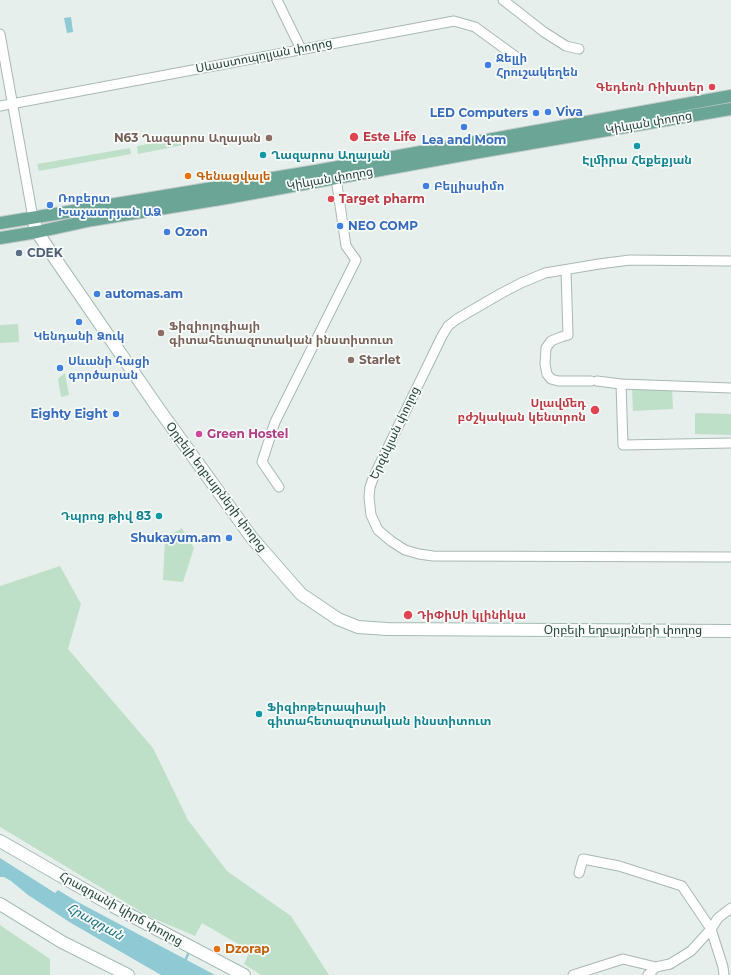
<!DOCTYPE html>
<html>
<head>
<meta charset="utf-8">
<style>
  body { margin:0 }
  canvas { display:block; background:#e6efeb }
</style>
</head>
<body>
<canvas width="731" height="975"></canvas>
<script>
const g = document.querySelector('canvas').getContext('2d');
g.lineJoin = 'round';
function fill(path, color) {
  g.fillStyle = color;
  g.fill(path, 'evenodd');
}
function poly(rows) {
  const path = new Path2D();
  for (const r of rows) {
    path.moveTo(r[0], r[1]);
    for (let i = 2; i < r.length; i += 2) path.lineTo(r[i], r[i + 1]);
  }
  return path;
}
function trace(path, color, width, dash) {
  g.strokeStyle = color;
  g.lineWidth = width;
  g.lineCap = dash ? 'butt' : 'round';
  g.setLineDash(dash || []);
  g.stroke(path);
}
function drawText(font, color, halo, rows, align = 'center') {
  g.font = font + ' Montserrat,"Noto Sans Armenian",sans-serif';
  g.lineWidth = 3.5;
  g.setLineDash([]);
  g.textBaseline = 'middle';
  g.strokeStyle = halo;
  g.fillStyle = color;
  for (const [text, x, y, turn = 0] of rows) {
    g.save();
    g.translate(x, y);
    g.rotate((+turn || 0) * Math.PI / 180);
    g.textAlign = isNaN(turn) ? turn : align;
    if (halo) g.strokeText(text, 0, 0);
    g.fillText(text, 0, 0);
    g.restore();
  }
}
fill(poly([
  [202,134,204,141,138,154,137,146],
  [130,148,131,154,39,171,37,164],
  [18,324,19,342,0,343,0,325],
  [65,373,69,395,61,397,58,379],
  [672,387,673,409,633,411,632,389],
  [695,413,731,414,731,435,695,434],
  [182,528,194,548,183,582,163,580,165,538],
  [60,566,81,604,68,649,153,748,188,820,227,871,291,916,329,975,261,975,244,964,250,951,202,923,195,936,150,917,0,827,0,586],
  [0,925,50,959,50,975,0,975]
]), '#bfe0c8');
fill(poly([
  [71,17,73,32,67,33,64,18],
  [0,858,55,893,58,890,76,901,215,975,161,975,71,923,28,895,11,881,4,877,0,877]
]), '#8ec9d4');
trace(poly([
  [185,961,188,954]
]), '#8ec9d4', 2.5);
const street = poly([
  [277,0,301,49],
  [503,0,544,32,566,46,579,49],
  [0,34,33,218],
  [0,106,454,21,475,27,519,59],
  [731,261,630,260,599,264,545,273,521,283,500,294,457,319,448,326,442,336,374,476,370,487,369,497,371,515,378,530,391,541,405,550,419,554,433,556,731,557],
  [566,270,568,335,561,337,551,341,546,348,545,364,547,374,551,379,558,381,591,381],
  [597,381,621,384],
  [731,388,621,384,623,445,731,443],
  [279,487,262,462,275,422,356,260,346,246,336,178],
  [579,873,583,859,619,866,682,886,711,929,723,967,724,975],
  [573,975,623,959,656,967,670,964,691,951,711,929,718,918,731,908],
  [648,975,656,967]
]);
const secondary = poly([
  [33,218,37,232,54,257,158,408,252,538,301,594,338,619,358,627,387,629,731,631],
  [0,841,113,906,244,975],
  [0,904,62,942,128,975]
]);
const primary = poly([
  [0,223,316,171,731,96],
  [0,238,37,232,92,220,226,198,479,152,731,109]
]);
trace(street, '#a8b8b2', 11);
trace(secondary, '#a4bbb3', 14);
trace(primary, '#c2cac8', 14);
trace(street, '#fff', 9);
trace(secondary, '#fff', 12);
trace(primary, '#6aa596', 12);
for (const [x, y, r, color] of [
  [488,65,4,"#3f7fe0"],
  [712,87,4,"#e0444e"],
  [548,112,4,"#3f7fe0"],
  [536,113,4,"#3f7fe0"],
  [464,127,4,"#3f7fe0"],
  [354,137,5,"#e0444e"],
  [269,138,4,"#8d6e63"],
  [637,146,4,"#0f9aa8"],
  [263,155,4,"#0f9aa8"],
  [188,176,4,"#e8710a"],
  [426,186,4,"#3f7fe0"],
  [331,199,4,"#e0444e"],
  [50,205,4,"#3f7fe0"],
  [340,226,4,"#3f7fe0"],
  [167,232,4,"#3f7fe0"],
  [19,253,4,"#5c6f8a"],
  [97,294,4,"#3f7fe0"],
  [79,322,4,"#3f7fe0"],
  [161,333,4,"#8d6e63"],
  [351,360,4,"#8d6e63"],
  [60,368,4,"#3f7fe0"],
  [595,410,5,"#e0444e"],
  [116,414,4,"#3f7fe0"],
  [199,434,4,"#d1479c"],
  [159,516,4,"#0f9aa8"],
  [229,538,4,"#3f7fe0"],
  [408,615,5,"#e0444e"],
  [259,714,4,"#0f9aa8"],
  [217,949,4,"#e8710a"]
]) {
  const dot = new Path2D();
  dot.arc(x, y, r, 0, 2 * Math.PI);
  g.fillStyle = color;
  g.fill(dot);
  trace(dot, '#f7fbf9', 1.5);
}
drawText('12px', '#24423a', '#f7fbf9', [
  ["Սևաստոպոլյան փողոց",264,56,-11],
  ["Կիևյան փողոց",649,123,-10],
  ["Կիևյան փողոց",330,179,-10],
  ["Երզնկյան փողոց",395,433,-65],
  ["Օրբելի եղբայրների փողոց",216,487,53],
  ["Օրբելի եղբայրների փողոց",623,630],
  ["Հրազդանի կիրճ փողոց",121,909,29]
]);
drawText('bold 12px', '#366cbe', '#f7fbf9', [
  ["Ջելլի",496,58],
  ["Հրուշակեղեն",496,72],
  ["Viva",556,112],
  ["LED Computers",528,113,"right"],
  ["Lea and Mom",464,140,"center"],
  ["Բելլիսսիմո",434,186],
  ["Ռոբերտ",58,198],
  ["Խաչատրյան ԱՁ",58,212],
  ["NEO COMP",348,226],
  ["Ozon",175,232],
  ["automas.am",105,294],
  ["Կենդանի Ձուկ",79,336,"center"],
  ["Սևանի հացի",68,361],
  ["գործարան",68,375],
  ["Eighty Eight",108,414,"right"],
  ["Shukayum.am",221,538,"right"]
], 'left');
drawText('bold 12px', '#be3a42', '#f7fbf9', [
  ["Գեդեոն Ռիխտեր",704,87,"right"],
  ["Este Life",363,137],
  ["Target pharm",339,199],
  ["Սլավմեդ",586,403,"right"],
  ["բժշկական կենտրոն",586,417,"right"],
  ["ԴիՓիՍի կլինիկա",417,615]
], 'left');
drawText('bold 12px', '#785e54', '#f7fbf9', [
  ["N63 Ղազարոս Աղայան",261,138,"right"],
  ["Ֆիզիոլոգիայի",169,326],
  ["գիտահետազոտական ինստիտուտ",169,340],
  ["Starlet",359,360]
], 'left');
drawText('bold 12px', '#0d838f', '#f7fbf9', [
  ["Ղազարոս Աղայան",271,155],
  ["Էլմիրա Հեքեքյան",637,160,"center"],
  ["Դպրոց թիվ 83",151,516,"right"],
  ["Ֆիզիոթերապիայի",267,707],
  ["գիտահետազոտական ինստիտուտ",267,721]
], 'left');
drawText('bold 12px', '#c56008', '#f7fbf9', [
  ["Գենացվալե",196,176],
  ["Dzorap",225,949]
], 'left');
drawText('bold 12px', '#4e5e75', '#f7fbf9', [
  ["CDEK",27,253]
], 'left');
drawText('bold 12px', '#b23c85', '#f7fbf9', [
  ["Green Hostel",207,434]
], 'left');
drawText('italic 13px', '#1c6f80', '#f7fbf9', [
  ["Հրազդան",95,922,29]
]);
</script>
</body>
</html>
